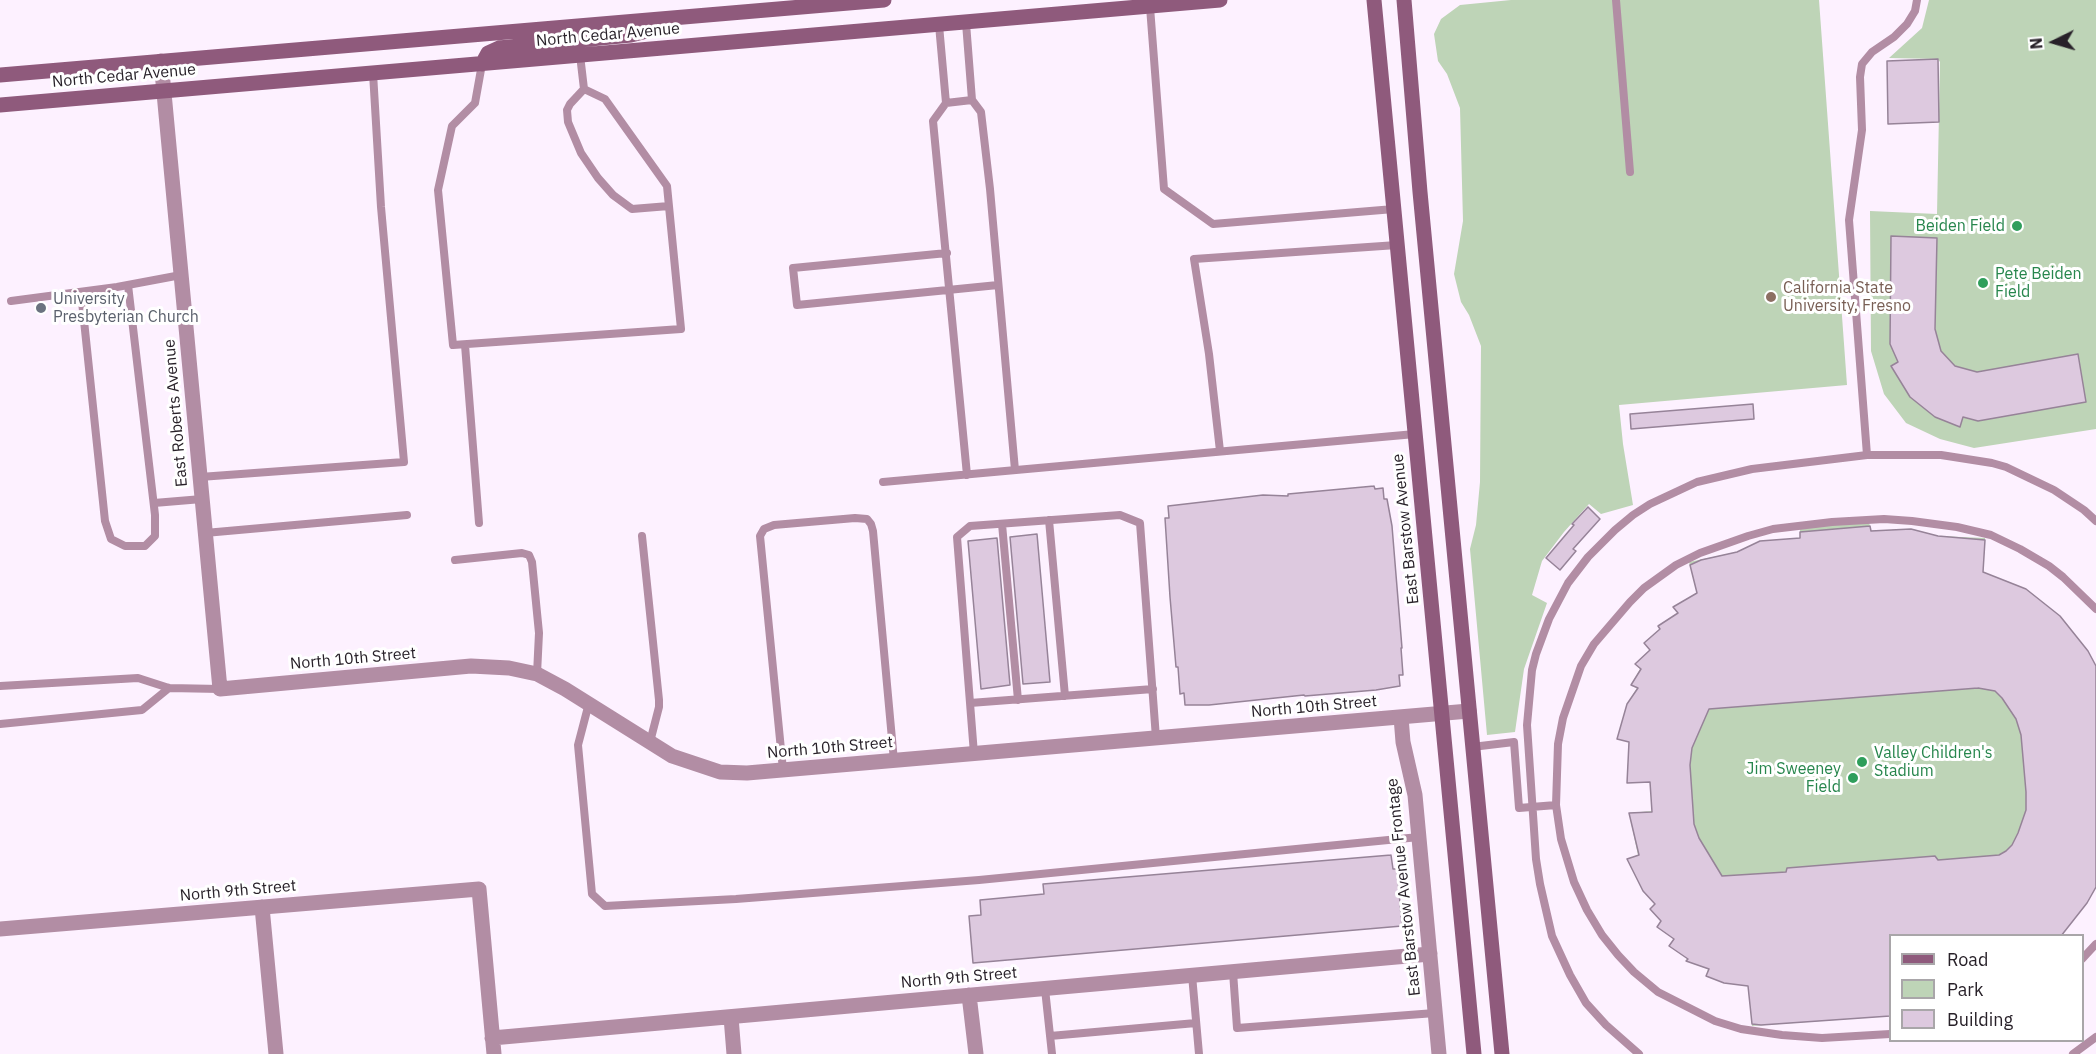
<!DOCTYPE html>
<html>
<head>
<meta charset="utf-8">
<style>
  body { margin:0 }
  #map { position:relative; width:2096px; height:1054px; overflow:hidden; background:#fdf1ff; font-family:"IBM Plex Sans",sans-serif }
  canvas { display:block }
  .legend { position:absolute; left:1889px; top:934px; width:195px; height:108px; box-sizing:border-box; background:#fff; border:2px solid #a9a6a9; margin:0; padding:8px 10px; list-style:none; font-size:18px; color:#282129 }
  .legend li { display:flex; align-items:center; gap:12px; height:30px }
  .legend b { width:30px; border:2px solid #a9a6a9 }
  .north { position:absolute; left:2024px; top:12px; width:60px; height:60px; -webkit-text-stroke:4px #fff; paint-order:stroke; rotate:265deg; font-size:16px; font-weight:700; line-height:24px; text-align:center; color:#282129 }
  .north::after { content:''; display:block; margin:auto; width:21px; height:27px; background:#282129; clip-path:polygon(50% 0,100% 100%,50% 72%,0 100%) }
</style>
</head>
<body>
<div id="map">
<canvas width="2096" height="1054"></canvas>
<ul class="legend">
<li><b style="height:8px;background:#8f5a7c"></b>Road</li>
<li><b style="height:16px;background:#bed4b7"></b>Park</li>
<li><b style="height:16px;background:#ddc9df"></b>Building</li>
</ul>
<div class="north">N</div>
</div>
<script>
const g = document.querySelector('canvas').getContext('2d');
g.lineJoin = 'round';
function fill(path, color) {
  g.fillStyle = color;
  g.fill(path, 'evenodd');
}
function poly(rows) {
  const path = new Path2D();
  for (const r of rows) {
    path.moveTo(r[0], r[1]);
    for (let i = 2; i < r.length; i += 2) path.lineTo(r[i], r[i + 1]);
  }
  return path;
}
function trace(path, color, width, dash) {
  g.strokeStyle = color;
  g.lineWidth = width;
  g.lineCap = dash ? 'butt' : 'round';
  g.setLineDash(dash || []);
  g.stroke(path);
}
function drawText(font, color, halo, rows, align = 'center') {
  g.font = font + ' "IBM Plex Sans",sans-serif';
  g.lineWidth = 6;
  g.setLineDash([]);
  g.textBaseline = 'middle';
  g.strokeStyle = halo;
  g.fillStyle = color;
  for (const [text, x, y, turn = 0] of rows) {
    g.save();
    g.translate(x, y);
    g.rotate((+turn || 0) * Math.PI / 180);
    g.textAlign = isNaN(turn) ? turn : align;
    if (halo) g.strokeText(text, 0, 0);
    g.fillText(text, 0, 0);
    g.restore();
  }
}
fill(poly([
  [1511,0,1819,0,1847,385,1619,405,1623,444,1633,505,1601,514,1589,504,1564,532,1542,561,1532,595,1547,603,1524,669,1515,732,1487,735,1470,549,1476,525,1480,482,1481,346,1469,315,1461,302,1454,274,1463,221,1460,108,1447,74,1438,61,1434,34,1441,19,1460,5],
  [1929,0,2096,0,2096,429,1974,448,1940,439,1906,423,1884,394,1871,351,1870,211,1937,214,1940,62,1938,59,1889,58,1922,28],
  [1869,522,1871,531,1911,529,1938,536,1985,538,1983,572,2026,589,2060,616,2088,651,2096,666,2096,887,2087,903,2061,935,1890,936,1890,1016,1752,1026,1748,986,1724,983,1706,976,1708,969,1686,961,1687,958,1669,946,1674,939,1657,927,1661,921,1650,909,1655,903,1643,891,1627,859,1638,855,1629,813,1652,811,1650,783,1627,783,1629,742,1617,739,1627,704,1637,688,1631,685,1640,669,1635,664,1650,650,1644,643,1660,629,1658,626,1678,613,1673,607,1697,593,1689,562,1737,552,1760,541,1800,538,1800,528]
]), '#bed4b7');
const building = poly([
  [1938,59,1939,122,1888,124,1887,61,1938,59],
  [1891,236,1937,238,1935,329,1941,351,1955,366,1977,372,2078,354,2086,402,1978,421,1963,417,1960,427,1935,417,1910,397,1891,366,1898,362,1890,344,1891,236],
  [1753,404,1754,419,1631,429,1630,414,1753,404],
  [1374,486,1375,489,1383,488,1384,499,1387,499,1392,526,1402,648,1401,648,1403,675,1399,675,1400,686,1376,690,1305,696,1304,695,1209,705,1185,705,1184,693,1180,694,1178,667,1176,667,1170,597,1165,518,1169,518,1168,506,1263,495,1288,496,1288,494,1374,486],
  [1588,507,1600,519,1573,549,1576,551,1560,570,1546,558,1574,525,1572,524,1588,507],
  [1870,526,1871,531,1911,529,1938,536,1985,540,1983,572,2026,589,2060,616,2088,651,2096,666,2096,887,2087,903,2061,936,1890,936,1890,1016,1761,1025,1752,1024,1748,986,1724,983,1706,976,1709,969,1686,961,1688,959,1669,946,1674,939,1657,927,1661,921,1650,909,1655,904,1643,891,1627,859,1639,855,1629,813,1652,812,1650,782,1627,783,1629,742,1617,739,1627,704,1638,688,1631,685,1641,669,1635,664,1650,650,1644,643,1660,629,1658,626,1678,613,1673,607,1697,593,1690,565,1701,560,1737,552,1760,541,1800,538,1800,532,1870,526],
  [1978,688,1995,691,2002,698,2016,719,2021,735,2026,792,2026,810,2018,833,2012,845,2006,851,1999,855,1938,860,1935,856,1787,868,1786,872,1722,876,1699,838,1694,824,1690,765,1692,748,1709,709,1978,688],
  [1037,534,1050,682,1023,684,1010,537,1037,534],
  [997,538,1010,685,981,689,968,541,997,538],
  [1391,855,1393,869,1397,869,1402,926,973,963,969,916,981,915,980,900,1044,894,1043,884,1391,855]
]);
fill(building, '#ddc9df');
trace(building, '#968398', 1.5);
trace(poly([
  [1616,0,1630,172],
  [1150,7,1164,189,1213,224,1394,209],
  [966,23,972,100,981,112,990,189,1015,470],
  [939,25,946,103,933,121,967,475],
  [482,64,475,103,452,126,438,190,453,345,681,329,667,186,605,99,584,89,580,55],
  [584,89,570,104,567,110,568,122,581,153,598,178,613,195,632,209,669,206],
  [946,103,972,100],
  [947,253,793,268,797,305,998,285],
  [81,292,105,521,111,539,125,546,145,546,155,536,155,515,128,285],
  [11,301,117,287,181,275],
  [465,345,479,523],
  [1220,451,1209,354,1194,259,1397,245],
  [1867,455,1849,220,1862,130,1860,77,1862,64,1872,52,1894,37,1907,24,1915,11,1917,0],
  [200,477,404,462,381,207,373,73],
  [883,482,1415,434],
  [154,503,202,499],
  [1049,520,1065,696],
  [1002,524,1018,700],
  [205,533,407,515],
  [642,536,659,700,659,707,650,742],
  [455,560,522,553,529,555,532,562,539,633,537,674],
  [0,686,138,678,169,688,220,689],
  [589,703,578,745,592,894,605,906,736,899,979,880,1419,837],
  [970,703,1153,689],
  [0,724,142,710,169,688],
  [1472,747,1514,742,1519,808,1556,805],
  [974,754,957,537,970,526,1120,515,1140,523,1156,738],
  [783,770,760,536,764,529,774,525,855,518,867,519,871,524,873,531,894,761],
  [2082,959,2096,944],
  [1233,972,1237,1028,1435,1013],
  [1192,975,1199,1054],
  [1045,989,1052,1054],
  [1890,1034,1822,1038,1782,1035,1741,1029,1715,1021,1658,992,1634,972,1618,955,1602,935,1587,910,1574,882,1561,839,1556,805,1558,744,1563,718,1581,666,1594,644,1630,602,1644,588,1676,565,1700,553,1748,536,1773,529,1832,522,1884,519,1912,521,1957,527,1991,535,2020,549,2049,566,2063,577,2096,609],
  [1050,1036,1196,1023],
  [1639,1054,1606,1025,1586,1003,1570,975,1552,936,1540,884,1536,859,1527,725,1532,670,1536,654,1549,619,1568,583,1588,557,1615,530,1633,515,1650,504,1697,482,1752,469,1867,455,1941,455,1992,463,2006,467,2054,490,2084,510,2096,521],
  [2073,1054,2096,1037]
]), '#b28da4', 8);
trace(poly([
  [161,61,220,689,471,666,509,668,537,674,565,689,672,756,720,772,747,773,1469,711],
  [1401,717,1403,742,1415,795,1439,1054],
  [262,907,276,1054],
  [0,929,479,889,494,1054],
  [969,995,976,1054],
  [731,1017,734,1054],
  [492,1038,1430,954]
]), '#b28da4', 15);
trace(poly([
  [1374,0,1474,1054],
  [1404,0,1420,192,1502,1054],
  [482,64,488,53,499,48,631,35,666,26],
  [0,75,884,0],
  [0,105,1220,0]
]), '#8f5a7c', 15);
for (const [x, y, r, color] of [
  [2017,226,6,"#2e9e5b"],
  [1983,283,6,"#2e9e5b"],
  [1771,297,6,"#8d6e63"],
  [41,308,6,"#6b7280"],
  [1862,762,6,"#2e9e5b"],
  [1853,778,6,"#2e9e5b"]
]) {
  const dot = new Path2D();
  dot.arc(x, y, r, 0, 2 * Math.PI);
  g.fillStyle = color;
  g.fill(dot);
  trace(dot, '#fff', 2);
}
drawText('16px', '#282129', '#fff', [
  ["North Cedar Avenue",608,35,-5],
  ["North Cedar Avenue",124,76,-5],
  ["East Roberts Avenue",176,413,-95],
  ["East Barstow Avenue",1406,529,-96],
  ["North 10th Street",353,659,-5],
  ["North 10th Street",1314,707,-5],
  ["North 10th Street",830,748,-5],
  ["East Barstow Avenue Frontage",1404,887,-96],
  ["North 9th Street",238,891,-5],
  ["North 9th Street",959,978,-5]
]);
drawText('16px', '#27864d', '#fff', [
  ["Beiden Field",2005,226],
  ["Pete Beiden",1995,274,"left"],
  ["Field",1995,292,"left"],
  ["Valley Children's",1874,753,"left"],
  ["Stadium",1874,771,"left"],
  ["Jim Sweeney",1841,769],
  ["Field",1841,787]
], 'right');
drawText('16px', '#785e54', '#fff', [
  ["California State",1783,288],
  ["University, Fresno",1783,306]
], 'left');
drawText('16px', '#5b616d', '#fff', [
  ["University",53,299],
  ["Presbyterian Church",53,317]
], 'left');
</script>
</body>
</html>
